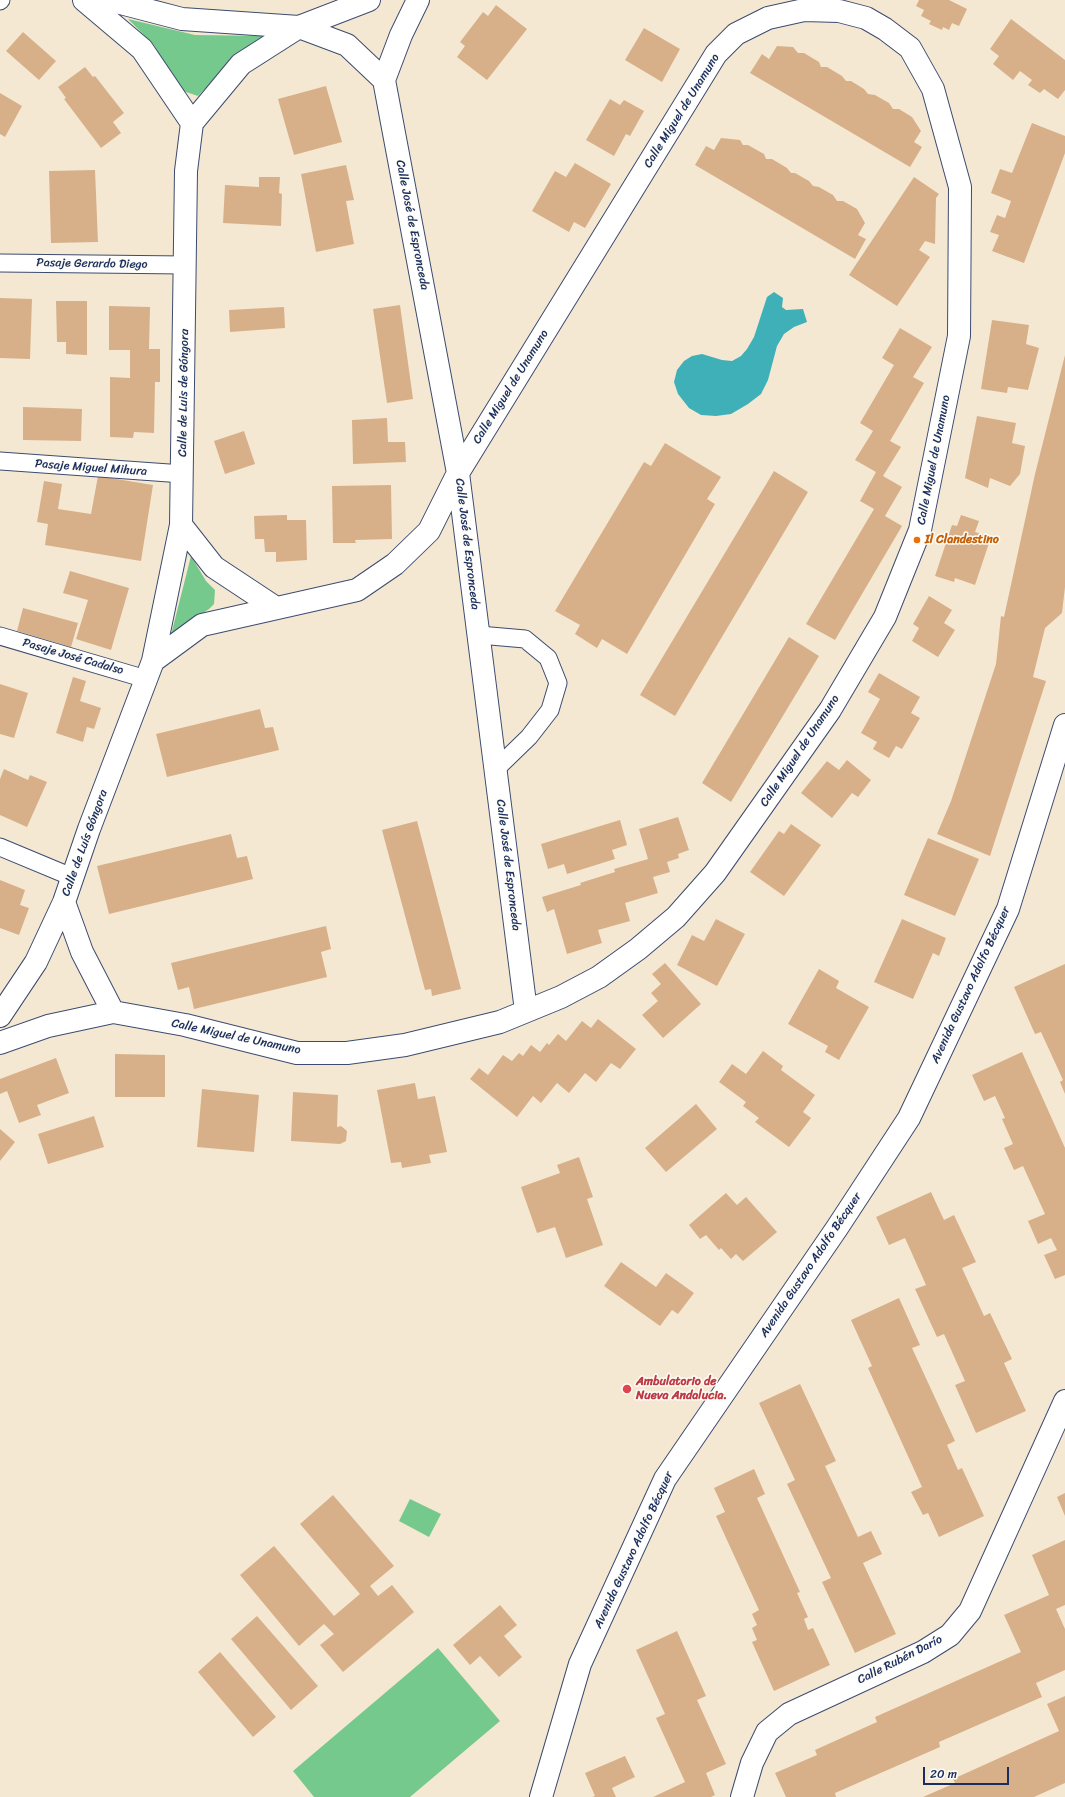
<!DOCTYPE html>
<html>
<head>
<meta charset="utf-8">
<style>
  body { margin:0 }
  #map { position:relative; width:1065px; height:1797px; overflow:hidden; background:#f5e8d2; font-family:Sriracha,sans-serif }
  canvas { display:block }
  .scale { position:absolute; left:923px; top:1767px; width:86px; height:18px; box-sizing:border-box; border:2px solid #1b2f5e; border-top:0; padding-left:5px; font-size:12px; line-height:14px; white-space:nowrap; color:#1b2f5e; -webkit-text-stroke:3px #fdfcf7; paint-order:stroke }
</style>
</head>
<body>
<div id="map">
<canvas width="1065" height="1797"></canvas>
<div class="scale">20 m</div>
</div>
<script>
const g = document.querySelector('canvas').getContext('2d');
g.lineJoin = 'round';
function fill(path, color) {
  g.fillStyle = color;
  g.fill(path, 'evenodd');
}
function poly(rows) {
  const path = new Path2D();
  for (const r of rows) {
    path.moveTo(r[0], r[1]);
    for (let i = 2; i < r.length; i += 2) path.lineTo(r[i], r[i + 1]);
  }
  return path;
}
function trace(path, color, width, dash) {
  g.strokeStyle = color;
  g.lineWidth = width;
  g.lineCap = dash ? 'butt' : 'round';
  g.setLineDash(dash || []);
  g.stroke(path);
}
function drawText(font, color, halo, rows, align = 'center') {
  g.font = font + ' Sriracha,sans-serif';
  g.lineWidth = 3;
  g.setLineDash([]);
  g.textBaseline = 'middle';
  g.strokeStyle = halo;
  g.fillStyle = color;
  for (const [text, x, y, turn = 0] of rows) {
    g.save();
    g.translate(x, y);
    g.rotate((+turn || 0) * Math.PI / 180);
    g.textAlign = isNaN(turn) ? turn : align;
    if (halo) g.strokeText(text, 0, 0);
    g.fillText(text, 0, 0);
    g.restore();
  }
}
fill(poly([
  [128,19,195,35,265,36,243,49,198,96,180,90,154,45],
  [191,556,206,581,215,590,214,604,209,609,171,635],
  [410,1499,441,1514,429,1537,399,1521],
  [438,1648,500,1721,410,1797,314,1797,293,1771]
]), '#75c98c');
fill(poly([
  [774,292,783,298,782,307,786,310,803,309,807,322,794,327,784,334,777,346,768,380,761,394,748,404,731,414,716,416,701,415,689,408,678,394,674,382,677,370,684,361,692,356,702,354,722,360,732,361,741,356,747,349,754,337,767,297]
]), '#3fb0b7');
fill(poly([
  [919,0,949,0,967,9,959,26,952,23,949,30,943,27,942,30,929,24,931,21,921,16,924,10,916,6],
  [496,5,527,29,487,80,457,57,465,46,460,42,483,12,488,16],
  [1011,19,1065,60,1065,90,1058,99,1044,89,1040,93,1028,85,1032,80,1020,71,1013,80,993,64,999,56,990,49],
  [644,28,680,49,662,82,625,60],
  [23,32,56,61,39,80,6,51],
  [777,46,793,47,798,53,804,53,819,62,821,67,827,67,842,76,846,81,851,81,864,89,868,94,875,95,889,103,893,109,899,109,912,117,921,131,914,142,922,147,910,167,750,73,762,54,769,59],
  [85,67,93,77,95,76,124,113,113,122,121,133,101,148,64,99,66,98,58,87],
  [326,86,342,142,294,155,278,99],
  [0,93,22,106,5,137,0,134],
  [610,99,620,105,624,100,644,111,630,136,626,134,614,156,586,140],
  [1032,123,1065,136,1065,153,1024,263,992,251,999,235,990,232,997,215,1005,218,1011,201,991,193,1000,169,1012,173],
  [721,138,740,140,743,145,748,145,764,154,766,159,772,159,787,168,791,173,795,173,809,181,813,186,819,187,833,195,837,201,843,201,857,209,865,223,858,235,866,239,855,259,695,165,706,146,714,150],
  [575,163,611,184,585,228,574,222,569,232,532,211,555,171,566,177],
  [346,165,354,200,346,201,354,244,316,252,301,174],
  [95,170,98,242,51,243,49,171],
  [259,177,280,177,279,193,282,194,281,226,223,223,225,185,259,187],
  [914,177,939,194,936,198,935,244,925,241,919,250,930,257,897,306,849,275],
  [0,298,32,299,30,359,0,358],
  [56,301,87,301,87,355,66,354,66,342,57,342],
  [400,305,413,399,387,403,373,309],
  [109,306,150,307,149,349,160,349,160,382,155,382,154,433,134,432,133,438,110,437,110,377,130,378,130,350,109,350],
  [284,307,285,328,230,332,229,310],
  [992,320,1029,325,1026,344,1039,348,1028,390,1008,387,1007,393,981,389],
  [900,328,932,347,913,377,924,383,890,441,901,447,883,476,902,487,885,516,902,526,835,640,806,624,874,509,860,501,876,472,855,460,873,431,860,423,894,365,882,358],
  [1065,355,1065,587,1062,613,1045,628,1033,677,1046,681,990,856,937,834,951,801,996,664,1001,616,1004,617,1035,474],
  [23,407,82,409,81,441,23,440],
  [977,416,1016,423,1012,443,1025,446,1020,474,1010,486,990,478,988,488,965,478],
  [387,418,388,442,405,442,406,462,353,464,352,420],
  [244,431,255,464,225,474,214,441],
  [665,443,721,477,707,499,715,504,627,654,602,639,597,648,575,634,580,625,555,611,644,462,651,466],
  [774,471,808,492,675,716,640,695],
  [98,476,153,485,141,561,45,545,48,524,37,522,44,481,62,484,58,509,91,514],
  [391,485,392,539,355,540,356,543,333,543,332,486],
  [287,515,287,520,306,520,307,560,276,562,276,552,265,552,264,539,255,539,254,516],
  [961,515,979,521,975,532,991,537,975,585,955,578,954,582,935,576,952,525,957,526],
  [70,571,129,588,111,650,76,639,88,600,63,593],
  [929,596,952,610,944,623,955,630,938,657,912,641,919,628,913,624],
  [23,608,78,623,71,647,17,631],
  [789,637,819,656,731,802,702,783],
  [879,673,920,697,911,713,920,718,902,749,896,746,889,758,873,749,877,742,861,733,880,699,868,692],
  [73,677,86,681,80,701,101,708,94,729,87,727,83,742,56,733],
  [0,684,28,693,14,738,0,734],
  [260,709,265,728,273,727,279,750,167,777,156,734],
  [847,760,871,780,858,797,852,793,832,818,801,793,827,761,839,770],
  [4,769,28,780,30,775,47,782,27,827,0,815,0,779],
  [678,817,689,850,678,854,679,858,667,862,670,872,653,877,658,893,625,903,630,921,598,930,602,943,567,954,554,909,547,912,542,897,581,885,580,883,615,872,614,869,648,859,639,829],
  [620,820,627,845,612,850,615,859,567,874,564,864,548,869,541,844],
  [417,821,461,989,432,996,431,989,425,990,382,830],
  [791,824,821,845,784,896,750,872,779,831,784,834],
  [231,834,237,858,247,856,253,879,109,914,97,866],
  [928,838,979,859,955,916,904,895],
  [0,880,25,890,20,905,29,908,19,935,0,928],
  [716,919,745,934,717,986,677,965,692,935,704,941],
  [902,919,946,938,939,956,933,953,913,999,874,982],
  [326,926,331,949,321,952,327,977,194,1009,189,987,178,990,171,963],
  [665,963,701,1004,663,1038,642,1015,658,1001,651,993,661,984,652,974],
  [1065,964,1065,1094,1060,1082,1063,1080,1041,1032,1035,1034,1014,987],
  [819,969,839,981,836,988,869,1007,839,1060,825,1052,828,1046,788,1024],
  [598,1019,636,1049,620,1069,611,1063,596,1082,585,1073,569,1093,557,1083,541,1103,533,1096,517,1117,470,1079,479,1068,488,1075,503,1055,512,1061,519,1053,523,1056,531,1045,540,1052,547,1043,549,1045,558,1034,566,1041,582,1021,591,1028],
  [763,1051,783,1066,781,1070,815,1095,803,1112,811,1118,789,1147,755,1122,759,1118,743,1106,746,1102,719,1082,732,1064,746,1074],
  [1022,1052,1065,1148,1065,1275,1055,1279,1044,1255,1057,1250,1051,1238,1038,1244,1028,1221,1045,1214,1023,1166,1014,1170,1004,1148,1013,1144,1002,1119,1005,1118,995,1096,984,1101,972,1075],
  [115,1054,165,1055,165,1097,115,1097],
  [56,1058,69,1093,37,1105,41,1115,19,1123,7,1091,0,1094,0,1079],
  [415,1083,418,1099,435,1096,447,1152,429,1155,431,1163,402,1168,401,1162,391,1163,377,1090],
  [202,1089,259,1095,254,1152,197,1147],
  [293,1092,338,1095,337,1127,341,1126,347,1131,346,1141,340,1144,291,1141],
  [696,1104,717,1129,666,1172,645,1148],
  [94,1116,104,1147,48,1164,38,1134],
  [0,1129,15,1142,0,1161],
  [579,1157,593,1197,587,1199,603,1245,566,1258,555,1227,537,1233,521,1187,560,1173,557,1165],
  [931,1192,944,1220,954,1215,976,1262,962,1268,984,1316,990,1313,1012,1359,1004,1363,1026,1411,976,1433,955,1385,965,1381,944,1334,937,1337,915,1289,926,1285,905,1238,889,1245,876,1217],
  [726,1193,737,1205,746,1197,777,1232,743,1261,736,1254,731,1259,721,1248,719,1250,706,1235,700,1239,689,1225],
  [621,1262,656,1287,666,1273,694,1293,678,1314,672,1310,660,1326,604,1286],
  [899,1298,920,1345,912,1348,955,1441,947,1445,958,1470,962,1468,984,1516,939,1537,928,1513,923,1515,911,1492,922,1487,868,1368,872,1366,851,1320],
  [800,1384,836,1461,825,1466,858,1537,871,1531,882,1554,863,1563,896,1634,855,1653,822,1582,831,1578,787,1484,795,1480,759,1403],
  [754,1469,765,1494,757,1498,800,1592,797,1593,808,1617,804,1619,808,1630,813,1628,830,1665,774,1691,752,1642,757,1640,752,1628,757,1625,752,1614,759,1610,716,1516,725,1512,714,1488],
  [1065,1493,1065,1516,1057,1497],
  [333,1495,394,1566,370,1586,378,1596,392,1585,414,1612,343,1672,320,1645,334,1634,324,1624,299,1646,240,1575,274,1546,334,1616,360,1594,300,1524],
  [1065,1540,1065,1605,1056,1609,1065,1629,1065,1670,1036,1683,1042,1697,939,1742,940,1747,835,1793,836,1797,786,1797,775,1773,817,1755,815,1750,877,1722,875,1717,1021,1652,1004,1615,1049,1595,1032,1555],
  [500,1605,517,1625,504,1636,522,1657,499,1677,480,1656,470,1665,453,1645],
  [257,1616,318,1686,291,1710,231,1639],
  [677,1631,706,1696,697,1700,726,1764,706,1773,715,1795,711,1797,653,1797,685,1782,656,1718,665,1714,636,1650],
  [220,1652,276,1717,253,1737,198,1672],
  [1065,1696,1065,1783,1034,1797,923,1797,955,1783,953,1779,1059,1731,1047,1704],
  [625,1756,635,1777,612,1788,616,1797,592,1797,595,1796,585,1773]
]), '#d7b089');
const service = poly([
  [0,1,1,0],
  [0,263,185,265],
  [0,461,183,474],
  [479,635,525,639,548,658,558,683,550,710,529,737,496,769],
  [0,636,146,679],
  [0,847,72,877]
]);
const minor = poly([
  [84,0,142,49,192,123],
  [109,0,182,19,299,27,347,45,384,80],
  [384,80,458,473,526,1011],
  [384,80,401,35,418,0],
  [192,123,241,64,299,27,369,0],
  [181,525,214,567,276,608],
  [64,902,82,952,113,1012],
  [0,1016,36,962,64,902,89,829,153,661,181,525,186,171,192,123],
  [0,1043,48,1026,113,1012,185,1025,297,1053,347,1053,405,1045,500,1022,561,997,599,977,638,949,676,917,715,873,830,710,885,617,920,530,959,336,960,187,933,89,910,48,885,29,866,18,839,11,804,10,768,18,736,34,716,54,458,473,429,531,395,564,357,590,202,625,153,661],
  [541,1797,580,1664,665,1479,837,1228,909,1118,1008,909,1065,725],
  [742,1797,752,1763,767,1732,789,1714,923,1652,950,1635,970,1611,1065,1401]
]);
trace(service, '#3c4b6f', 19);
trace(minor, '#3c4b6f', 24);
trace(service, '#fff', 17);
trace(minor, '#fff', 22);
for (const [x, y, r, color] of [
  [917,540,4,"#e8710a"],
  [627,1389,5,"#e0444e"]
]) {
  const dot = new Path2D();
  dot.arc(x, y, r, 0, 2 * Math.PI);
  g.fillStyle = color;
  g.fill(dot);
  trace(dot, '#fdfcf7', 1.5);
}
drawText('12px', '#1b2f5e', '#fdfcf7', [
  ["Calle Miguel de Unamuno",682,111,-58],
  ["Calle José de Espronceda",412,225,79],
  ["Pasaje Gerardo Diego",92,264,1],
  ["Calle Miguel de Unamuno",511,387,-58],
  ["Calle de Luis de Góngora",184,393,-89],
  ["Calle Miguel de Unamuno",934,460,-79],
  ["Pasaje Miguel Mihura",91,468,4],
  ["Calle José de Espronceda",467,544,83],
  ["Pasaje José Cadalso",73,657,16],
  ["Calle Miguel de Unamuno",800,751,-56],
  ["Calle de Luís Góngora",85,843,-70],
  ["Calle José de Espronceda",508,865,83],
  ["Avenida Gustavo Adolfo Bécquer",971,985,-65],
  ["Calle Miguel de Unamuno",236,1037,12],
  ["Avenida Gustavo Adolfo Bécquer",811,1265,-56],
  ["Avenida Gustavo Adolfo Bécquer",634,1550,-65],
  ["Calle Rubén Darío",900,1660,-27]
]);
drawText('bold 12px', '#c56008', '#fdfcf7', [
  ["Il Clandestino",925,540]
], 'left');
drawText('bold 12px', '#be3a42', '#fdfcf7', [
  ["Ambulatorio de",636,1382],
  ["Nueva Andalucia.",636,1396]
], 'left');
</script>
</body>
</html>
